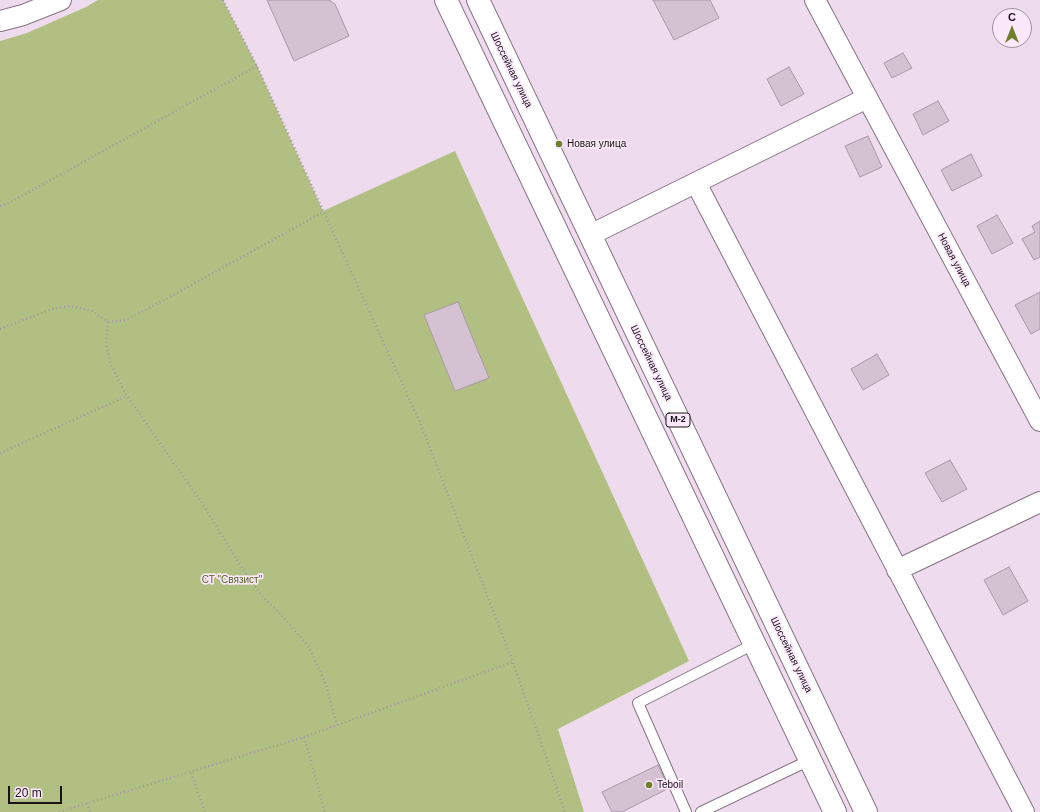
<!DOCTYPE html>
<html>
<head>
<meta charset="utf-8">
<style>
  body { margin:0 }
  #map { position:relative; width:1040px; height:812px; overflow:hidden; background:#eedbed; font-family:Helvetica,sans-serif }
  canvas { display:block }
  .north { position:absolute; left:992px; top:8px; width:40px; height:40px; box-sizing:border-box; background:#fbe8fa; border:1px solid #a092a0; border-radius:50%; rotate:0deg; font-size:11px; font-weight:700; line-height:16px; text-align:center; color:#181218 }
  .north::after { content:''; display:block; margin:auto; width:14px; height:18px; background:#6f7f2e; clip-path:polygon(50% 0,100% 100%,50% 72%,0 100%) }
  .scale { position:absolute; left:8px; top:786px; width:54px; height:18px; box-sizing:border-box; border:2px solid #181218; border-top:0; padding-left:5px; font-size:12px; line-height:14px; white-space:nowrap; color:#181218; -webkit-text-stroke:3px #fbe8fa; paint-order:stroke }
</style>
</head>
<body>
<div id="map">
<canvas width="1040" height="812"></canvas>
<div class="north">С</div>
<div class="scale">20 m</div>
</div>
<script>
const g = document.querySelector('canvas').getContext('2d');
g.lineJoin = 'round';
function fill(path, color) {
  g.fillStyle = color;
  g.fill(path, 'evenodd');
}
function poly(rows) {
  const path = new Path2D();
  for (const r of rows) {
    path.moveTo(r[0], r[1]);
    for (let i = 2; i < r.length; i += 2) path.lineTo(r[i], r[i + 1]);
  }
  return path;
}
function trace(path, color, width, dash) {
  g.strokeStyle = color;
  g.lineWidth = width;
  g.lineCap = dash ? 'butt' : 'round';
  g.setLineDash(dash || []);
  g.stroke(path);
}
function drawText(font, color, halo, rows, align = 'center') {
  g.font = font + ' Helvetica,sans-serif';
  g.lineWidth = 3.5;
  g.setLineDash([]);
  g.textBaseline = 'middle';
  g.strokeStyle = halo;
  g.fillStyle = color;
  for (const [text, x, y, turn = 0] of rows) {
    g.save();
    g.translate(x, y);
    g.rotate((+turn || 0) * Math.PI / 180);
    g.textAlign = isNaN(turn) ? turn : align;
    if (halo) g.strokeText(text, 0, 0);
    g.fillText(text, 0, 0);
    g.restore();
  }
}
fill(poly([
  [98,0,223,0,257,66,323,211,455,151,689,661,558,729,584,812,0,812,0,41,27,33,86,7]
]), '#b1c082');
const building = poly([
  [267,0,329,0,335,4,349,36,294,61,267,0],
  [653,0,710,0,719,18,674,40,653,0],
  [903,53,912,68,892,78,884,63,903,53],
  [789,67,804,94,781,106,767,79,789,67],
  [938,101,949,121,923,135,913,114,938,101],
  [868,136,882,167,860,177,845,146,868,136],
  [971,154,982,176,952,191,941,170,971,154],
  [997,215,1013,243,992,254,977,226,997,215],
  [1040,221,1040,257,1034,260,1022,239,1035,232,1032,226,1040,221],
  [1040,292,1040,329,1031,334,1015,305,1040,292],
  [458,302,489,378,455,391,424,315,458,302],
  [877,354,889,375,863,390,851,369,877,354],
  [950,460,967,489,942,502,925,473,950,460],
  [1009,567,1028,601,1003,615,984,580,1009,567],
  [658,765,669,788,622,812,612,812,602,792,658,765]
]);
fill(building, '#d4c2d3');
trace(building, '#a998a8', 1);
const lane = poly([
  [686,812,638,703,754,644],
  [701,812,810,760]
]);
const street = poly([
  [815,0,1040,421],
  [0,21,23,15,61,0],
  [696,183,1024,812],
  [590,235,867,98],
  [897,570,1040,502]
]);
const highway = poly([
  [446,0,835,812],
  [478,0,866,812]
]);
trace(lane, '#857484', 12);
trace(street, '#857484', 22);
trace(highway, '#857484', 24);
trace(poly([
  [223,0,257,66,419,420,513,662,565,812],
  [0,206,9,203,257,66],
  [108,322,106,343,111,365,127,396,202,503,237,560,260,594,283,617,309,647,325,682,337,725],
  [0,329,52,309,70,306,92,311,108,322,126,320,166,299,323,212],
  [0,453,127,396],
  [304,737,325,812],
  [191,773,205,812],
  [87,803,90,812],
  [59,812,304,737,513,662]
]), '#a697a5', 2.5, [1, 3]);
trace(lane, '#fff', 10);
trace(street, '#fff', 20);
trace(highway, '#fff', 22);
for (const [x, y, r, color] of [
  [559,144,4,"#6f7f2e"],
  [649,785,4,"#6f7f2e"]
]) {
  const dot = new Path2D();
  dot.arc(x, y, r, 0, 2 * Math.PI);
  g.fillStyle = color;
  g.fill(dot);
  trace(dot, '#fbe8fa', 1.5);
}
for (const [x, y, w] of [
  [678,420,24]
]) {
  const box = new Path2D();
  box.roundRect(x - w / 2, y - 7, w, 14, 3);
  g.fillStyle = '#fbe8fa';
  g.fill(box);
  trace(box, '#181218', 1);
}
drawText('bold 9px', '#181218', null, [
  ["М-2",678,420]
]);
drawText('10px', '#181218', '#fbe8fa', [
  ["Шоссейная улица",511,70,64],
  ["Новая улица",954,260,62],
  ["Шоссейная улица",651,363,64],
  ["Шоссейная улица",791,655,64]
]);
drawText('10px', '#181218', '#fbe8fa', [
  ["Новая улица",567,144],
  ["Teboil",657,785]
], 'left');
drawText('10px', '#525f1f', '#fbe8fa', [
  ["СТ \"Связист\"",232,580]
]);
</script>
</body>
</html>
